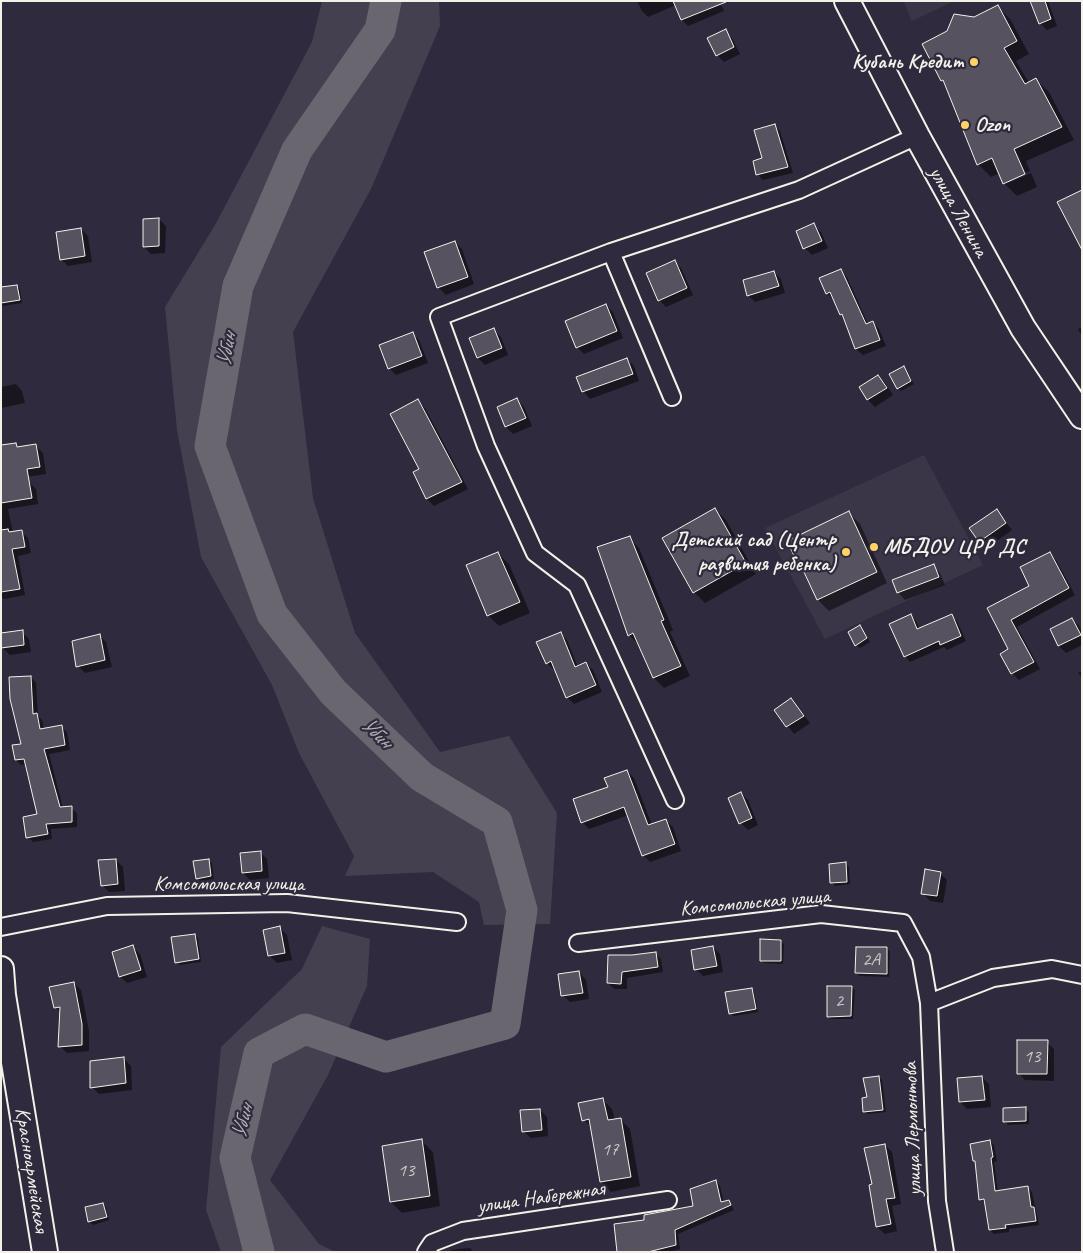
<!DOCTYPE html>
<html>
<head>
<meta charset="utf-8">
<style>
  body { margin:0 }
  #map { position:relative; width:1083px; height:1253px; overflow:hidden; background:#2f2a3d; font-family:Caveat,sans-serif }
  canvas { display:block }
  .frame { position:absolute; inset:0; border:2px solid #f4f1e8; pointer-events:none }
</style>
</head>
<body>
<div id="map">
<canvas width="1083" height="1253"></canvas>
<div class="frame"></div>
</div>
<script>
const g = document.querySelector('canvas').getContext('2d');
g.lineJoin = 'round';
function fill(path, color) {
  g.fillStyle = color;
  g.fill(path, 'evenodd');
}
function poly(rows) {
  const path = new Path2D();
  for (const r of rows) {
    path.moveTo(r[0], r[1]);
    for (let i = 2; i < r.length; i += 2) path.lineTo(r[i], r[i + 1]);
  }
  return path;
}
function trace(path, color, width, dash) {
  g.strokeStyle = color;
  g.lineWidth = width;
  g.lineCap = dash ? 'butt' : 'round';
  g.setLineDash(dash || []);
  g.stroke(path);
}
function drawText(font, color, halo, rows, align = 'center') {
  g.font = font + ' Caveat,sans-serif';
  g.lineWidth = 4.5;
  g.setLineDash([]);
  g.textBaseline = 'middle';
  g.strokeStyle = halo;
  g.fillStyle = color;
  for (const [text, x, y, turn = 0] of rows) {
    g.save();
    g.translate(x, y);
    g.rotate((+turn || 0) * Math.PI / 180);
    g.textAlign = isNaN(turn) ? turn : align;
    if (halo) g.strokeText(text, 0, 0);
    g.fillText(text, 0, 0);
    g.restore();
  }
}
fill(poly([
  [903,1,954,1,912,21],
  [924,455,983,565,825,639,765,528]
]), '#3b3647');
fill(poly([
  [322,1,439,1,440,26,371,189,293,332,313,498,355,633,440,752,509,736,557,813,550,924,484,925,479,902,433,872,345,876,354,856,299,753,272,685,201,557,177,430,165,307,215,225,312,42],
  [322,926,370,939,367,986,328,1075,270,1180,319,1244,335,1252,221,1252,206,1210,221,1047,302,969]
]), '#454050');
fill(poly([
  [637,1,719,1,724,11,688,26,682,20,676,5,648,17,642,11],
  [1032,1,1048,1,1057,26,1047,30,1040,23],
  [997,6,1010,19,1029,54,1016,61,1029,83,1036,80,1049,92,1074,140,1026,161,1030,171,1008,180,1008,183,1031,173,1037,187,1017,196,1004,183,1000,173,991,177,978,164,946,84,942,80,974,18],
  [725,31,732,38,740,54,724,62,717,55],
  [774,125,780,131,793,173,763,180,757,174],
  [159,219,166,226,165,253,151,254,144,247],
  [814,225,821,232,828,248,812,255,805,248],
  [81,229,88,236,92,262,68,266,61,259],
  [454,242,462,249,474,284,446,295,438,287],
  [674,261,681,268,693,295,666,307,659,300],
  [840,271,847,277,868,324,873,322,879,329,886,346,863,355,856,349,844,317,834,300,827,293],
  [774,272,781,279,785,293,755,302,748,295],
  [17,286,20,289,22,303,3,306,1,304,1,288],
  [606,305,613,312,623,338,584,354,577,347],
  [1082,327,1082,336,1078,329],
  [494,330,501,337,508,355,485,365,478,358,471,339],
  [412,333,419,340,428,363,396,375,389,368],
  [627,359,634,366,639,381,590,399,583,391],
  [903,367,914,384,901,391,898,388],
  [878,376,885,383,893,395,875,407,868,400,860,388],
  [16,384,22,391,25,403,1,408,1,387],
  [517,400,524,407,532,426,513,434,506,427,498,408],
  [418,401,425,408,468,489,434,506,427,499,414,473,421,470],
  [36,446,43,453,46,474,26,477,19,470],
  [29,482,36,489,38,504,8,509,13,533,21,532,28,538,31,553,18,556,25,595,4,599,1,596,1,488],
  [715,509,726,520,756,574,705,603,694,592],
  [997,511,1012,530,987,548,980,541],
  [849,513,860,524,887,583,829,611,818,600,801,562,796,558,789,541],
  [629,538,639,548,673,630,670,632,690,676,664,688,654,678,639,645,629,635],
  [498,553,509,564,530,613,499,626,488,615],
  [1049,553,1056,560,1075,595,1017,627,1040,669,1019,680,1012,673,1010,650,989,608,1031,586],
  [933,566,940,573,945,585,905,600,898,592],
  [910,615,916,621,920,629,951,615,957,621,966,641,947,650,944,647,910,662,905,656],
  [1072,619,1079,626,1082,632,1082,645,1066,653,1059,646,1051,629],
  [860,626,870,642,860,648,856,645],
  [22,632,29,639,31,652,10,655,3,648],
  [560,633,567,640,578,667,586,663,593,670,602,692,574,704,567,697,555,669,554,670,547,663],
  [99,635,106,642,112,667,85,673,78,666],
  [1082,671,1082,678,1078,673],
  [31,677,36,683,38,716,42,720,44,729,61,726,67,732,70,750,49,754,63,808,71,808,77,813,77,827,51,829,52,839,33,842,28,837,38,815,26,764,21,765,16,760,23,745],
  [791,699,810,723,794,734,776,710],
  [627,771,634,778,652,825,666,820,673,827,681,851,650,862,643,855,629,815,589,829,582,822,609,788],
  [741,793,748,800,758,825,748,830,741,823],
  [260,852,267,859,269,878,250,880,243,873],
  [116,860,123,867,125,891,109,892,102,885],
  [208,860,212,863,214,879,201,881,197,878],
  [845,863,849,867,850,884,835,886,832,882],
  [940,873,947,880,943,903,930,901,923,893],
  [280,928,287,935,292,960,277,963,270,956],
  [195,935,198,938,201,962,180,965,176,962],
  [780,941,784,944,783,964,764,963,761,960],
  [133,947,140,954,147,977,127,983,120,976],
  [713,947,720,954,723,972,703,976,696,969],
  [887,948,890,952,889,977,860,976,857,973],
  [655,953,661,959,663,972,627,978,627,989,614,989,608,983,632,956],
  [579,972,586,980,589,999,570,1002,563,995],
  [74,983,81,990,89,1031,89,1051,67,1053,60,1046,61,1013,55,1007],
  [852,987,855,990,853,1019,831,1019,828,1016],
  [751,989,754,992,758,1012,734,1016,730,1013],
  [1047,1042,1054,1049,1054,1081,1025,1080,1018,1073],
  [124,1059,131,1066,132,1090,99,1094,92,1087],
  [879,1077,882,1080,886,1112,868,1114,864,1111,868,1098],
  [982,1077,989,1084,991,1107,967,1109,960,1102],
  [602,1099,612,1109,615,1120,620,1119,630,1129,640,1186,611,1192,601,1181,592,1128,584,1120],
  [1025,1109,1029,1112,1029,1124,1008,1125,1005,1121],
  [540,1110,547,1117,548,1136,531,1138,523,1131],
  [422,1141,433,1152,440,1206,402,1213,391,1202,383,1147],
  [990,1141,994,1145,997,1161,994,1162,998,1192,1028,1188,1032,1192,1039,1225,1009,1229,1009,1232,994,1234,990,1230,985,1203,981,1199,976,1163,974,1160],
  [885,1145,892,1152,901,1204,892,1206,897,1231,885,1234,877,1227,874,1185],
  [716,1181,720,1186,724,1203,729,1202,734,1210,678,1234,680,1249,669,1252,618,1252,646,1221,695,1207],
  [103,1204,106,1207,109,1220,93,1225,89,1222],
  [470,1248,474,1252,451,1252,451,1250]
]), '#0007');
trace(poly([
  [259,1252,235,1158,259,1053,305,1029,386,1057,505,1024,522,910,497,822,422,777,333,692,272,614,210,446,238,286,297,150,380,30,386,1]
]), '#6a6670', 31);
const building = poly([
  [673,1,726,1,726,2,681,20,673,1],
  [1030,1,1045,1,1051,19,1039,24,1030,1],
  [998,5,1017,41,1004,48,1025,84,1036,78,1062,127,1014,149,1025,174,1003,184,992,158,977,165,943,80,941,81,922,44,947,31,954,14,974,17,998,5],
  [726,29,734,47,716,56,707,38,726,29],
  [775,124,788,167,756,175,753,161,762,158,754,130,775,124],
  [1082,190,1082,250,1057,202,1082,190],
  [159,218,159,246,143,247,143,219,159,218],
  [814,223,822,241,803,249,796,231,814,223],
  [81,228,85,256,60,260,56,232,81,228],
  [455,241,468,277,437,288,424,252,455,241],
  [675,260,687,288,658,301,646,273,675,260],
  [841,269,866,324,873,321,880,340,855,349,842,314,840,315,830,292,826,294,819,278,841,269],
  [774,271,779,286,747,296,743,280,774,271],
  [17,285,20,300,1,303,1,287,17,285],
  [606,304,617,331,576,348,565,321,606,304],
  [494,328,502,348,477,358,469,338,494,328],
  [413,332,422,356,388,369,379,345,413,332],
  [627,358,633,374,582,392,576,377,627,358],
  [904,366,911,381,897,389,889,374,904,366],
  [878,375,887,388,867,400,859,387,878,375],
  [517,398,526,418,505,427,497,407,517,398],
  [418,399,462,482,426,499,413,472,419,469,390,414,418,399],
  [16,443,17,447,36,444,40,467,27,469,32,498,1,503,1,445,16,443],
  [715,508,746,563,693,593,662,538,715,508],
  [997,509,1006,523,979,542,969,528,997,509],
  [849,511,877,572,817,600,797,557,795,558,787,541,849,511],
  [8,529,9,532,22,530,25,547,12,549,20,589,1,592,1,530,8,529],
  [630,536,664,620,661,621,681,666,653,678,633,633,628,636,597,547,630,536],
  [498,552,520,602,487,616,466,565,498,552],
  [1050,552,1069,588,1011,620,1034,662,1011,674,1000,654,1008,649,987,608,1029,586,1020,567,1050,552],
  [934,564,939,577,897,593,892,580,934,564],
  [911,614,917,629,952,614,961,636,940,645,939,641,904,657,889,624,911,614],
  [1072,618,1081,635,1058,646,1050,629,1072,618],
  [860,625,867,638,855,646,848,632,860,625],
  [23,630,24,645,1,648,1,633,23,630],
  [561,632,575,667,586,662,596,685,566,698,551,661,546,664,536,642,561,632],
  [100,634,105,660,76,667,72,641,100,634],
  [31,676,33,714,37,713,40,729,62,725,65,745,44,749,60,807,72,806,72,822,46,824,48,834,26,838,23,817,37,814,24,759,15,760,12,745,21,744,10,699,9,677,31,676],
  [791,698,804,716,786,727,774,710,791,698],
  [627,770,648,825,666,819,675,844,642,856,624,807,581,823,573,799,608,787,604,778,627,770],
  [741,792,752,818,739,824,728,798,741,792],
  [261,851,262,871,242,873,240,853,261,851],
  [116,859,118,884,101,886,98,860,116,859],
  [209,859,211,876,196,879,193,861,209,859],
  [846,862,847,882,830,883,829,864,846,862],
  [925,869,941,872,937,896,921,894,925,869],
  [280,926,285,953,268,956,263,930,280,926],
  [195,934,199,959,175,963,171,937,195,934],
  [760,939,781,940,781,961,760,961,760,939],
  [133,945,141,970,119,977,112,952,133,945],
  [713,946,717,966,694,970,691,950,713,946],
  [856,947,887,947,887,974,855,973,856,947],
  [656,952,658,967,622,972,621,984,607,983,608,955,632,955,656,952],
  [579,971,583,993,561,996,558,974,579,971],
  [74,982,82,1024,82,1045,58,1047,60,1007,54,1008,49,987,74,982],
  [827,986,852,986,851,1016,827,1017,827,986],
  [752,988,756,1009,729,1014,725,992,752,988],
  [1017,1040,1048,1040,1047,1074,1017,1074,1017,1040],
  [124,1057,126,1083,90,1088,90,1061,124,1057],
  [879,1076,883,1110,863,1112,862,1098,867,1097,863,1078,879,1076],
  [982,1076,985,1100,959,1102,957,1078,982,1076],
  [603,1098,608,1120,621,1118,631,1177,600,1182,589,1119,582,1121,578,1103,603,1098],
  [1026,1107,1026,1121,1003,1122,1003,1108,1026,1107],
  [540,1109,542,1130,522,1132,520,1110,540,1109],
  [422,1139,430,1196,390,1202,382,1146,422,1139],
  [990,1140,993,1157,991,1158,995,1191,1028,1186,1031,1207,1034,1207,1036,1221,1005,1225,1006,1228,989,1230,984,1199,979,1200,975,1161,973,1161,970,1144,990,1140],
  [885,1144,895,1198,886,1199,891,1224,876,1227,869,1185,872,1184,864,1148,885,1144],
  [716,1180,721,1202,729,1200,731,1205,675,1230,676,1245,648,1252,617,1252,614,1224,644,1220,644,1215,693,1206,690,1189,716,1180],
  [103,1203,107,1217,88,1222,85,1207,103,1203]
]);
fill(building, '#56525f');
trace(building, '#f4f1e8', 1);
const street = poly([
  [611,252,672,397],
  [675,800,577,585,535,553,486,446,439,317,611,252,799,190,917,136],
  [1,927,107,906,287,903,457,922],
  [578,943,821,914,903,923,921,957,929,1003,937,1201,945,1252],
  [929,1003,993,978,1052,969,1082,975],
  [426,1252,432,1243,463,1231,668,1200]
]);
const secondary = poly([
  [847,1,917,136,1023,328,1082,416],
  [1,969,3,995,45,1252]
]);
trace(street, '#f4f1e8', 20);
trace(secondary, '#f4f1e8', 28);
trace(street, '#2f2a3d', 16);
trace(secondary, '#2f2a3d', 24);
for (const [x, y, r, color] of [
  [974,62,5,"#ffd166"],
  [965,125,5,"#ffd166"],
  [874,547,5,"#ffd166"],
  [846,552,5,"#ffd166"]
]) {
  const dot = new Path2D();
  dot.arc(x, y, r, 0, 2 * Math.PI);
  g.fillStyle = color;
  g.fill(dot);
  trace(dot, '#2f2a3d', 2);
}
drawText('19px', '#ccc9c6', null, [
  ["2А",871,960],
  ["2",839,1001],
  ["13",1032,1057],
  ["17",610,1150],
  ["13",406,1171]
]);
drawText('bold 21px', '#f4f1e8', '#2f2a3d', [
  ["Кубань Кредит",964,62],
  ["Ozon",975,125,"left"],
  ["Детский сад (Центр",836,540],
  ["развития ребенка)",836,564],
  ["МБДОУ ЦРР ДС",884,547,"left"]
], 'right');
drawText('21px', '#f4f1e8', '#2f2a3d', [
  ["улица Ленина",958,212,61],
  ["Комсомольская улица",229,884],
  ["Комсомольская улица",755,903,-5],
  ["улица Лермонтова",913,1129,-92],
  ["Красноармейская",31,1170,81],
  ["улица Набережная",541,1198,-8]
]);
drawText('italic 22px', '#b6b2b2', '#2f2a3d', [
  ["Убин",227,350,-80],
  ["Убин",376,733,44],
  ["Убин",243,1122,-77]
]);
</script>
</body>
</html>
